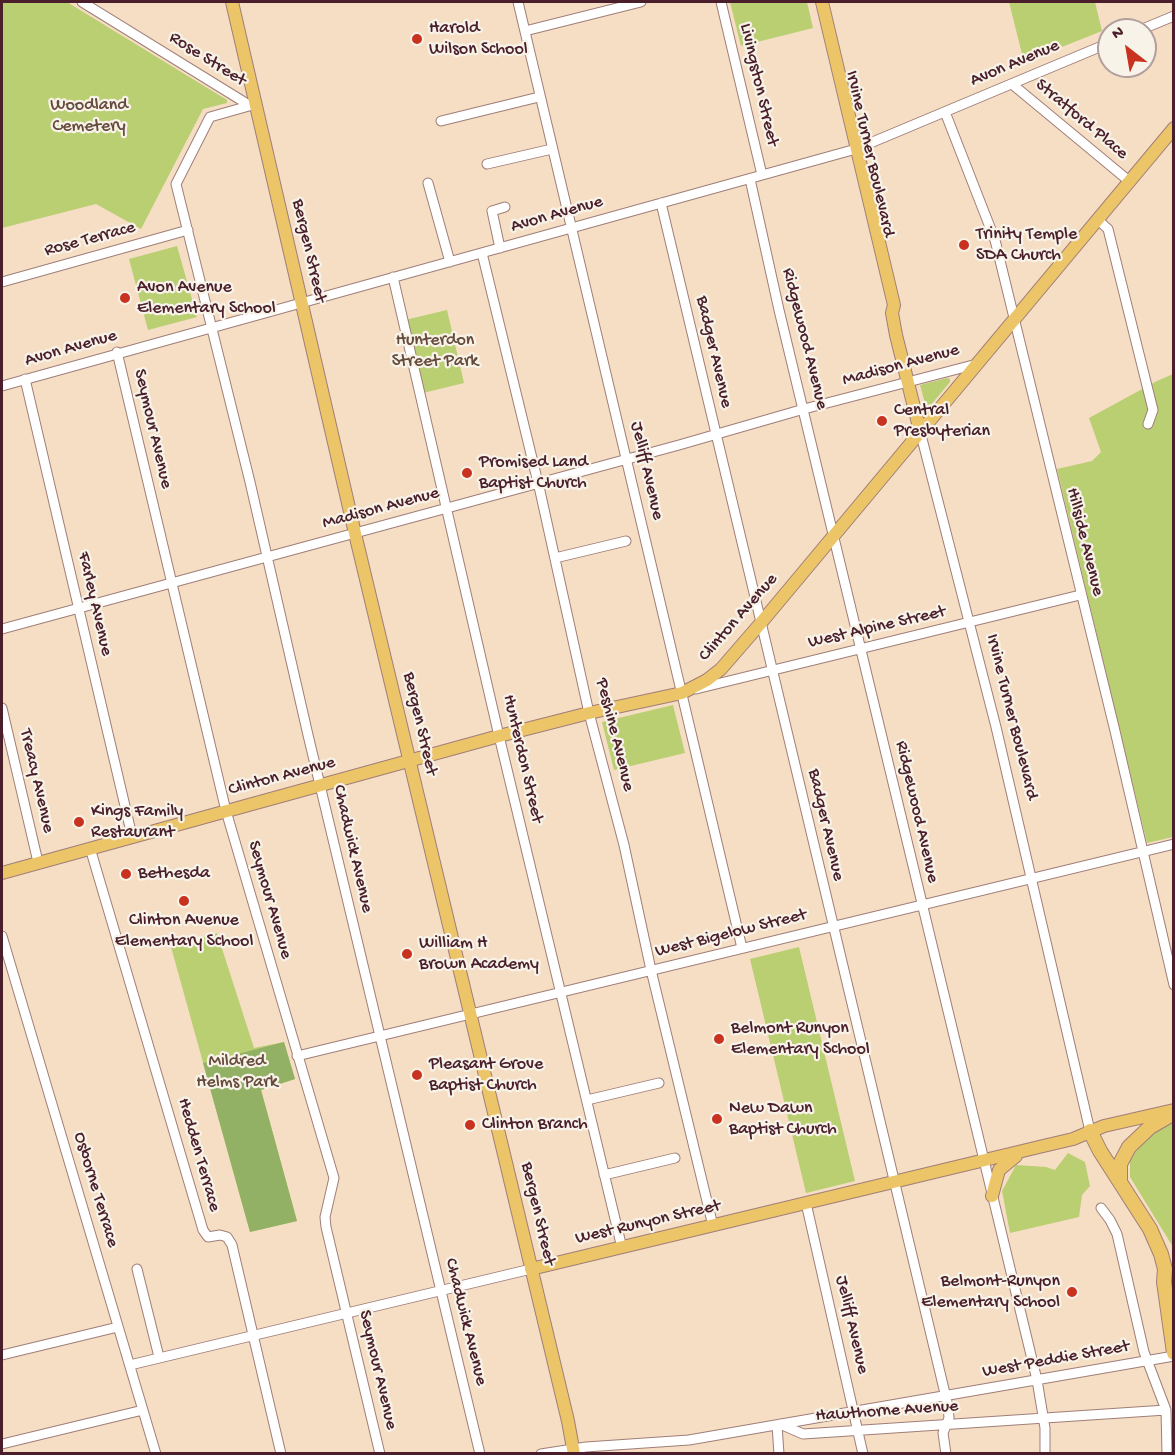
<!DOCTYPE html>
<html>
<head>
<meta charset="utf-8">
<style>
  body { margin:0 }
  #map { position:relative; width:1175px; height:1455px; overflow:hidden; background:#f5dec4; font-family:"Gochi Hand",sans-serif }
  canvas { display:block }
  .frame { position:absolute; inset:0; border:3px solid #4a1f2b; pointer-events:none }
  .north { position:absolute; left:1097px; top:18px; width:60px; height:60px; box-sizing:border-box; background:#f7f3e8; border:2px solid #b29e9c; border-radius:50%; rotate:329deg; font-size:16px; font-weight:700; line-height:24px; text-align:center; color:#4a1f2b }
  .north::after { content:''; display:block; margin:auto; width:21px; height:27px; background:#c8321e; clip-path:polygon(50% 0,100% 100%,50% 72%,0 100%) }
</style>
</head>
<body>
<div id="map">
<canvas width="1175" height="1455"></canvas>
<div class="frame"></div>
<div class="north">N</div>
</div>
<script>
const g = document.querySelector('canvas').getContext('2d');
g.lineJoin = 'round';
function fill(path, color) {
  g.fillStyle = color;
  g.fill(path, 'evenodd');
}
function poly(rows) {
  const path = new Path2D();
  for (const r of rows) {
    path.moveTo(r[0], r[1]);
    for (let i = 2; i < r.length; i += 2) path.lineTo(r[i], r[i + 1]);
  }
  return path;
}
function trace(path, color, width, dash) {
  g.strokeStyle = color;
  g.lineWidth = width;
  g.lineCap = dash ? 'butt' : 'round';
  g.setLineDash(dash || []);
  g.stroke(path);
}
function drawText(font, color, halo, rows, align = 'center') {
  g.font = font + ' "Gochi Hand",sans-serif';
  g.lineWidth = 4.5;
  g.setLineDash([]);
  g.textBaseline = 'middle';
  g.strokeStyle = halo;
  g.fillStyle = color;
  for (const [text, x, y, turn = 0] of rows) {
    g.save();
    g.translate(x, y);
    g.rotate((+turn || 0) * Math.PI / 180);
    g.textAlign = isNaN(turn) ? turn : align;
    if (halo) g.strokeText(text, 0, 0);
    g.fillText(text, 0, 0);
    g.restore();
  }
}
fill(poly([
  [2,2,67,2,227,100,227,103,203,109,141,229,96,204,2,228],
  [730,2,807,2,813,28,741,46],
  [1009,2,1095,2,1102,31,1024,62],
  [177,246,197,317,148,330,129,259],
  [447,310,464,383,423,393,405,320],
  [1173,374,1173,837,1147,843,1057,469,1092,461,1101,452,1089,418,1157,381],
  [947,378,950,379,950,382,930,406,926,407,920,385],
  [673,705,685,753,614,770,602,722],
  [217,933,254,1048,284,1042,295,1079,261,1090,297,1221,250,1232,171,947],
  [799,947,855,1181,806,1193,750,959],
  [1173,1119,1173,1247,1130,1177,1130,1160,1144,1140],
  [1068,1153,1085,1162,1090,1186,1082,1195,1079,1217,1010,1233,1002,1191,1016,1165,1046,1167,1055,1170]
]), '#bace72');
fill(poly([
  [284,1042,295,1079,261,1090,297,1221,250,1232,203,1063]
]), '#93b164');
const minor = poly([
  [82,2,249,105],
  [518,2,742,948],
  [721,2,762,175],
  [1140,30,1174,16],
  [525,31,641,2],
  [1012,84,1129,181],
  [256,104,210,117,176,184,250,482,308,735,480,1454],
  [945,112,995,240,1115,731,1174,985],
  [441,121,539,97],
  [487,164,552,149],
  [750,179,779,310,1037,1380,1045,1428,1045,1454],
  [428,183,450,262],
  [661,203,948,1406,949,1418,943,1433,946,1454],
  [1097,219,1108,229,1153,410,1148,424],
  [500,248,492,211,505,207],
  [482,253,540,491,589,713,624,845,651,970,713,1226],
  [393,277,499,736,622,1248],
  [2,282,188,230],
  [117,352,226,811,334,1178,325,1217,326,1227,380,1454],
  [25,379,132,836],
  [2,386,856,149,1109,43],
  [920,431,996,727,1090,1131],
  [555,558,626,541],
  [2,629,679,445,804,409,977,364],
  [696,689,1080,595],
  [2,708,38,862],
  [90,848,203,1230,208,1237,220,1235,227,1237,232,1245,281,1454],
  [2,936,156,1454],
  [297,1056,1174,844],
  [587,1100,659,1083],
  [604,1175,675,1158],
  [806,1203,863,1454],
  [1101,1208,1110,1220,1117,1234,1144,1352,1166,1410,1167,1454],
  [137,1269,159,1357],
  [2,1355,118,1327],
  [130,1365,531,1269],
  [780,1424,803,1434,1166,1410],
  [777,1425,779,1454],
  [2,1444,143,1410],
  [541,1454,586,1447,689,1440,1174,1356]
]);
const major = poly([
  [232,2,357,542,568,1421,574,1454],
  [822,2,894,305,892,313,896,335,920,431],
  [2,873,499,736,589,713,682,693,707,680,721,669,760,624,1174,128],
  [992,1196,999,1170,1016,1156],
  [531,1269,1039,1147,1073,1139,1104,1126,1174,1110]
]);
const highway = poly([
  [1090,1131,1100,1151,1150,1229,1161,1254,1165,1269,1164,1282,1174,1353],
  [1120,1181,1120,1164,1129,1147,1150,1127,1174,1113]
]);
trace(minor, '#a07e78', 11);
trace(major, '#a07e78', 14);
trace(highway, '#a07e78', 16);
trace(minor, '#fff', 9);
trace(major, '#edc569', 12);
trace(highway, '#edc569', 14);
for (const [x, y, r, color] of [
  [417,39,6,"#c8321e"],
  [964,245,6,"#c8321e"],
  [125,298,6,"#c8321e"],
  [882,421,6,"#c8321e"],
  [467,473,6,"#c8321e"],
  [79,822,6,"#c8321e"],
  [126,874,6,"#c8321e"],
  [184,901,6,"#c8321e"],
  [407,954,6,"#c8321e"],
  [719,1039,6,"#c8321e"],
  [417,1075,6,"#c8321e"],
  [717,1119,6,"#c8321e"],
  [470,1125,6,"#c8321e"],
  [1072,1292,6,"#c8321e"]
]) {
  const dot = new Path2D();
  dot.arc(x, y, r, 0, 2 * Math.PI);
  g.fillStyle = color;
  g.fill(dot);
  trace(dot, '#f7f3e8', 2);
}
drawText('18px', '#4a1f2b', '#f7f3e8', [
  ["Harold",429,29],
  ["Wilson School",429,50],
  ["Trinity Temple",976,235],
  ["SDA Church",976,256],
  ["Avon Avenue",137,288],
  ["Elementary School",137,309],
  ["Central",894,411],
  ["Presbyterian",894,432],
  ["Promised Land",479,463],
  ["Baptist Church",479,484],
  ["Kings Family",91,812],
  ["Restaurant",91,833],
  ["Bethesda",138,874],
  ["Clinton Avenue",184,921,"center"],
  ["Elementary School",184,942,"center"],
  ["William H",419,944],
  ["Brown Academy",419,965],
  ["Belmont Runyon",731,1029],
  ["Elementary School",731,1050],
  ["Pleasant Grove",429,1065],
  ["Baptist Church",429,1086],
  ["New Dawn",729,1109],
  ["Baptist Church",729,1130],
  ["Clinton Branch",482,1125],
  ["Belmont-Runyon",1060,1282,"right"],
  ["Elementary School",1060,1303,"right"]
], 'left');
drawText('18px', '#4a1f2b', '#f7f3e8', [
  ["Rose Street",207,60,32],
  ["Avon Avenue",1015,64,-23],
  ["Livingston Street",758,85,77],
  ["Stratford Place",1081,120,40],
  ["Irvine Turner Boulevard",869,154,77],
  ["Avon Avenue",557,215,-16],
  ["Rose Terrace",90,240,-15],
  ["Bergen Street",308,251,77],
  ["Ridgewood Avenue",804,339,76],
  ["Avon Avenue",71,349,-16],
  ["Badger Avenue",713,352,77],
  ["Madison Avenue",901,366,-15],
  ["Seymour Avenue",152,429,77],
  ["Jelliff Avenue",646,471,77],
  ["Madison Avenue",381,509,-15],
  ["Hillside Avenue",1084,542,76],
  ["Farley Avenue",94,604,77],
  ["Clinton Avenue",739,618,-49],
  ["West Alpine Street",877,628,-13],
  ["Irvine Turner Boulevard",1011,717,76],
  ["Bergen Street",419,724,77],
  ["Peshine Avenue",614,735,76],
  ["Hunterdon Street",522,759,77],
  ["Clinton Avenue",282,777,-15],
  ["Treacy Avenue",36,781,77],
  ["Ridgewood Avenue",916,812,77],
  ["Badger Avenue",825,825,77],
  ["Chadwick Avenue",352,849,77],
  ["Seymour Avenue",269,900,74],
  ["West Bigelow Street",731,934,-14],
  ["Hedden Terrace",198,1155,74],
  ["Osborne Terrace",95,1190,73],
  ["Bergen Street",537,1214,77],
  ["West Runyon Street",648,1223,-13],
  ["Chadwick Avenue",465,1322,76],
  ["Jelliff Avenue",851,1325,77],
  ["West Peddie Street",1056,1360,-10],
  ["Seymour Avenue",377,1370,77],
  ["Hawthorne Avenue",887,1412,-4]
]);
drawText('18px', '#664b3d', '#f7f3e8', [
  ["Woodland",89,106],
  ["Cemetery",89,127],
  ["Hunterdon",435,341],
  ["Street Park",435,362],
  ["Mildred",237,1062],
  ["Helms Park",237,1083]
]);
</script>
</body>
</html>
